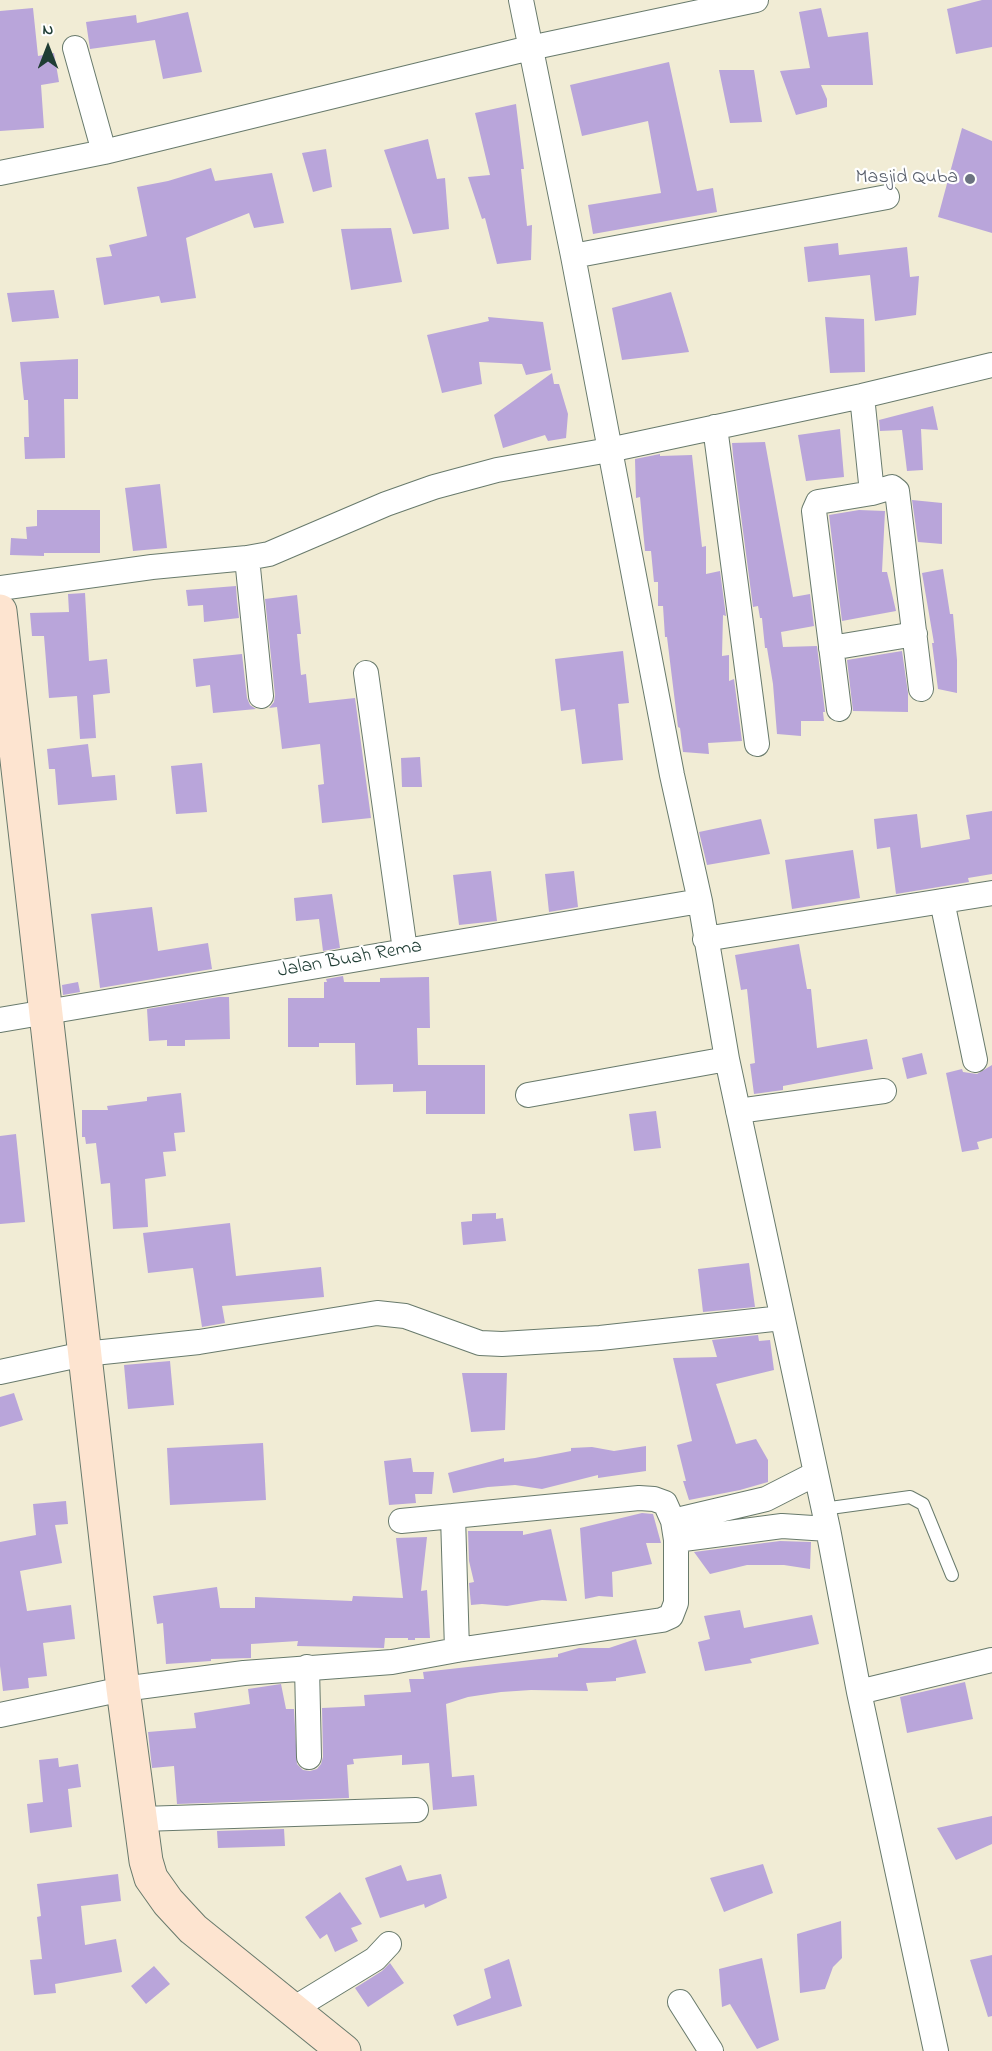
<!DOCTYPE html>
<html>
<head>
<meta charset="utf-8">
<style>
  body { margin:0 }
  #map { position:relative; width:992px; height:2051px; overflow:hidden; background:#f1ecd5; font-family:"Indie Flower",sans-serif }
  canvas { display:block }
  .north { position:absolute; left:18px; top:18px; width:60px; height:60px; -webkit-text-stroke:4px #fff; paint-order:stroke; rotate:0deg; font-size:16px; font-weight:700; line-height:24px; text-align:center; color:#1f3d34 }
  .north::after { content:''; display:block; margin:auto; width:21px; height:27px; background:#1f3d34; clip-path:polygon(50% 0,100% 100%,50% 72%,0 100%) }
</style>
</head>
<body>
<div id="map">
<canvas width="992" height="2051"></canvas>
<div class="north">N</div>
</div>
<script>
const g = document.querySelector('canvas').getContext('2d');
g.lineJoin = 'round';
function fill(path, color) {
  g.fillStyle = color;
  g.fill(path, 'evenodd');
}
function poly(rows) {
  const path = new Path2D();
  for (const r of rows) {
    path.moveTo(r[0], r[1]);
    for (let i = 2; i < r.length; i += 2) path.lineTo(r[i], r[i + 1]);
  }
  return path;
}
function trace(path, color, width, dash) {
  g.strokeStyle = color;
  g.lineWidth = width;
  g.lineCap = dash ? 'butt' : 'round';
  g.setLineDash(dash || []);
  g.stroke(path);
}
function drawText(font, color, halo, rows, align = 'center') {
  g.font = font + ' "Indie Flower",sans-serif';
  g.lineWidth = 4.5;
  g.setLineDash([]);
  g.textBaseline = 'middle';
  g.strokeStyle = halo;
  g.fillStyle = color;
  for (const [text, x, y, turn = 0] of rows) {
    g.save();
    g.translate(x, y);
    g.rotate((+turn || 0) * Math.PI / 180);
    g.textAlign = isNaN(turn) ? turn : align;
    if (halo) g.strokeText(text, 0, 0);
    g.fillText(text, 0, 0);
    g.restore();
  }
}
fill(poly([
  [982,0,992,0,992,47,956,54,947,9],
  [33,8,38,56,54,53,59,82,41,85,44,128,0,131,0,11],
  [821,8,828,37,868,32,873,85,821,85,827,99,827,107,796,115,780,71,810,68,799,12],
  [188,12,202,72,163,79,155,40,90,49,86,22,136,15,137,23],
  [669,62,697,191,713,188,717,212,593,234,588,205,661,193,648,121,582,136,570,85],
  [719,70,754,70,762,122,730,123],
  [516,104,524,169,521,169,527,226,532,225,531,260,497,264,485,218,482,219,468,177,490,175,475,113],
  [962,128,992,141,992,233,938,217],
  [428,139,437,179,445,178,449,229,413,234,384,150],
  [326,149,332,187,313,192,302,153],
  [211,168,215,181,272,173,284,223,254,228,249,213,186,238,196,298,161,303,159,296,104,305,96,258,112,256,109,245,147,236,137,187,168,181],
  [391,228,402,282,351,290,341,229],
  [838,243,839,255,907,247,910,277,919,276,916,315,875,321,870,275,808,282,804,247],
  [54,290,59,318,12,322,7,293],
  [671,292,689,352,622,360,612,308],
  [488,317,543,322,551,370,526,375,522,364,479,362,482,384,442,393,427,335,489,321],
  [825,317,864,319,865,372,830,373],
  [78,359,78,399,64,399,65,458,25,459,24,437,29,437,28,400,24,400,20,362],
  [552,373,554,384,559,384,568,414,566,438,548,441,545,435,503,448,494,415],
  [933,406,938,430,921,429,923,470,907,471,902,430,880,431,879,420],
  [840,429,844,477,806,481,798,435],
  [765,442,793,597,810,594,814,626,781,632,783,647,817,646,825,712,823,712,824,721,801,721,801,736,777,734,773,684,767,648,765,648,762,618,760,618,758,606,753,607,733,455,732,443],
  [660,454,660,456,692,455,702,547,706,546,706,574,720,571,726,616,723,615,722,656,729,655,729,681,734,679,742,741,708,743,709,754,683,752,680,728,678,727,667,637,665,637,663,606,658,606,658,582,654,582,651,551,645,551,640,497,636,498,635,459],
  [160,484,167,548,133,551,125,488],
  [912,500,942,503,942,544,918,542],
  [37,510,100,510,100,553,44,553,44,556,10,555,11,538,27,539,26,527,37,526],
  [859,510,885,511,882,572,887,572,896,611,842,621,829,515],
  [943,569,950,614,953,614,957,660,957,693,938,689,932,643,934,643,922,573],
  [236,586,237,601,231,602,237,601,239,618,204,622,203,605,188,606,186,590],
  [85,593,89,661,107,659,110,693,93,695,96,738,80,739,77,696,49,698,44,636,32,636,30,613,69,612,68,594],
  [297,595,301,634,297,634,301,675,306,674,309,703,355,698,371,818,322,823,318,785,324,784,320,744,282,749,277,707,269,708,274,702,275,695,265,599],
  [623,651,629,703,618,704,623,760,582,764,575,709,561,711,555,659],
  [902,651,908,693,908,712,853,711,847,660],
  [242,654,247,698,250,705,256,709,213,713,210,685,196,687,193,659],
  [88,744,92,777,115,775,117,800,58,805,55,769,49,769,47,749],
  [420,757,422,787,402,787,401,758],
  [202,763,207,812,176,814,171,766],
  [992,811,992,874,968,878,969,882,896,894,890,847,877,849,874,819,917,814,921,848,970,839,966,815],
  [761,819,770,854,707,865,699,832],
  [853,850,860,898,792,909,785,860],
  [491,871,497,921,459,925,453,875],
  [574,871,578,907,549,912,545,874],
  [332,894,340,948,323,951,319,919,296,921,294,898],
  [152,907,158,951,208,943,212,969,100,988,91,914],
  [799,944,807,989,811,989,817,1048,867,1039,873,1069,783,1086,783,1090,754,1094,750,1064,755,1063,747,989,741,990,735,955],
  [343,976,344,982,380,982,380,978,429,977,430,1028,417,1028,418,1065,485,1065,485,1114,426,1114,426,1091,393,1092,393,1084,356,1085,355,1043,319,1043,319,1047,288,1047,288,998,324,998,324,982,327,982,326,979],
  [78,982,80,992,63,995,62,985],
  [219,997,229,997,230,1039,185,1040,185,1046,167,1046,167,1040,149,1041,147,1009],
  [922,1053,927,1074,907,1079,902,1058],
  [992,1065,992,1138,977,1142,979,1149,962,1152,946,1073,962,1069,963,1072,977,1074],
  [181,1093,185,1132,174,1133,176,1151,163,1152,166,1176,145,1179,148,1227,113,1229,110,1183,101,1184,96,1143,86,1144,85,1137,82,1137,82,1110,108,1110,107,1106,147,1101,147,1097],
  [656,1111,661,1148,634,1151,629,1114],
  [16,1134,25,1222,0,1224,0,1136],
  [496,1213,496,1219,503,1218,506,1241,463,1245,461,1222,472,1221,472,1214],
  [230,1223,236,1276,321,1267,324,1297,222,1306,225,1323,202,1327,193,1268,148,1273,143,1233],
  [749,1263,755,1307,703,1312,698,1269],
  [758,1335,759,1341,770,1340,774,1370,716,1384,736,1444,756,1439,768,1460,768,1482,740,1490,689,1500,683,1481,686,1481,677,1445,692,1441,673,1358,717,1357,712,1340],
  [170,1361,174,1405,128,1409,124,1365],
  [462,1373,507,1373,505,1430,471,1432],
  [14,1393,23,1420,0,1427,0,1397],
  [263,1443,266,1500,170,1505,167,1448],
  [646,1446,646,1471,598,1478,598,1475,542,1489,515,1485,488,1487,453,1493,448,1473,504,1458,504,1462,535,1458,571,1451,571,1448,592,1447,614,1451],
  [411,1458,413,1472,434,1472,432,1494,415,1494,416,1503,389,1505,384,1461],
  [66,1501,68,1524,55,1525,62,1563,20,1571,27,1611,71,1605,75,1639,43,1643,47,1676,28,1678,29,1688,3,1691,0,1666,0,1542,36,1535,33,1504],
  [642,1513,653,1514,661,1543,646,1543,652,1564,612,1572,613,1597,599,1596,585,1599,580,1528],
  [551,1529,567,1601,542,1600,507,1606,482,1604,471,1605,469,1583,474,1582,469,1561,468,1531,523,1531,523,1535],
  [427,1537,421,1591,427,1590,430,1638,415,1638,415,1640,408,1640,408,1638,385,1638,384,1648,297,1646,298,1641,251,1644,251,1658,211,1659,211,1661,166,1664,163,1623,157,1624,153,1596,217,1587,220,1608,255,1608,255,1597,352,1601,353,1596,403,1598,396,1538],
  [780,1541,811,1542,810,1569,784,1565,747,1565,710,1574,694,1552],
  [740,1610,744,1628,812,1615,819,1644,750,1659,752,1663,705,1671,698,1642,710,1639,704,1616],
  [636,1639,646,1673,616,1678,616,1681,586,1683,588,1691,531,1690,501,1692,468,1697,446,1704,452,1777,474,1775,477,1806,433,1810,429,1763,402,1765,402,1755,353,1759,354,1764,347,1765,349,1798,177,1804,174,1766,152,1768,148,1732,196,1728,194,1713,250,1704,248,1689,281,1684,286,1709,294,1709,297,1764,303,1770,310,1771,317,1769,321,1764,323,1757,322,1708,365,1706,364,1695,411,1692,409,1679,424,1679,423,1672,558,1657,558,1654,579,1648,609,1648],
  [965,1682,973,1719,907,1733,900,1697],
  [58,1758,59,1767,78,1764,81,1787,68,1789,72,1827,30,1833,27,1804,43,1802,39,1760],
  [992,1816,992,1844,956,1860,937,1828],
  [284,1829,285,1846,218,1848,217,1831],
  [763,1864,773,1893,724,1912,710,1878],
  [401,1865,407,1881,441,1874,447,1898,425,1908,424,1904,380,1918,365,1878],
  [118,1874,121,1901,81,1906,85,1945,116,1939,122,1972,55,1984,56,1993,34,1995,30,1960,42,1959,37,1917,41,1916,37,1884],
  [340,1892,362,1924,351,1928,358,1941,335,1952,327,1934,320,1939,305,1917],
  [841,1921,842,1958,833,1967,825,1989,800,1993,797,1934],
  [992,1955,992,2016,988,2017,970,1960],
  [762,1958,779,2040,757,2049,730,2004,722,2007,719,1969],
  [509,1959,522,2006,457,2026,453,2015,491,1998,484,1969],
  [390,1963,404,1983,368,2007,355,1988,382,1971],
  [154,1966,170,1984,146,2004,131,1986]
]), '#b9a5da');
const lane = poly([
  [823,1509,910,1497,923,1504,952,1575]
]);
const street = poly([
  [521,0,573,256,672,775,700,901,727,1059,828,1529,859,1692,936,2051],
  [75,48,104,152],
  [0,173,104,152,530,48,756,0],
  [573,256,887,197],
  [862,396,872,493,892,487,897,491,921,689],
  [715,427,757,744],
  [247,558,261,696],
  [0,588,152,567,247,558,269,554,386,504,434,487,497,470,609,450,862,396,992,365],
  [831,648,915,634],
  [366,673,405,950],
  [839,709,814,511,818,502,872,493],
  [942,901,975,1060],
  [705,939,992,893],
  [0,1020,700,901],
  [528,1095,727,1059],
  [738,1111,884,1091],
  [0,1372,84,1354,199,1342,377,1313,405,1316,480,1343,502,1344,600,1338,782,1318],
  [401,1521,453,1516],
  [673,1521,766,1499,815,1474],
  [676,1540,782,1526,828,1529],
  [307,1667,309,1757],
  [859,1692,992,1660],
  [0,1715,123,1689,244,1673,392,1662,457,1650,662,1620,671,1616,676,1603,676,1540,673,1521,665,1503,654,1499,639,1498,453,1516,457,1650],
  [142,1819,416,1810],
  [680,2002,711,2051],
  [293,2009,375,1959,389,1944]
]);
const secondary = poly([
  [0,611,123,1689,146,1861,151,1878,168,1902,193,1929,344,2051]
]);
trace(lane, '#687a6c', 14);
trace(street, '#687a6c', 26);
trace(secondary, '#687a6c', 35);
trace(lane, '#fff', 12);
trace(street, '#fff', 24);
trace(secondary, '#fde4d0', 33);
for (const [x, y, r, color] of [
  [970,179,6,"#6b7280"]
]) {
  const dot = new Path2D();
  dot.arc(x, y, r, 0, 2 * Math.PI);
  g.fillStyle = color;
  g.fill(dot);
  trace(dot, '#fff', 2);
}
drawText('20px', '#5b616d', '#fff', [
  ["Masjid Quba",958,179]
], 'right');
drawText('20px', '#1f3d34', '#fff', [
  ["Jalan Buah Rema",350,960,-10]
]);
</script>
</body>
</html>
